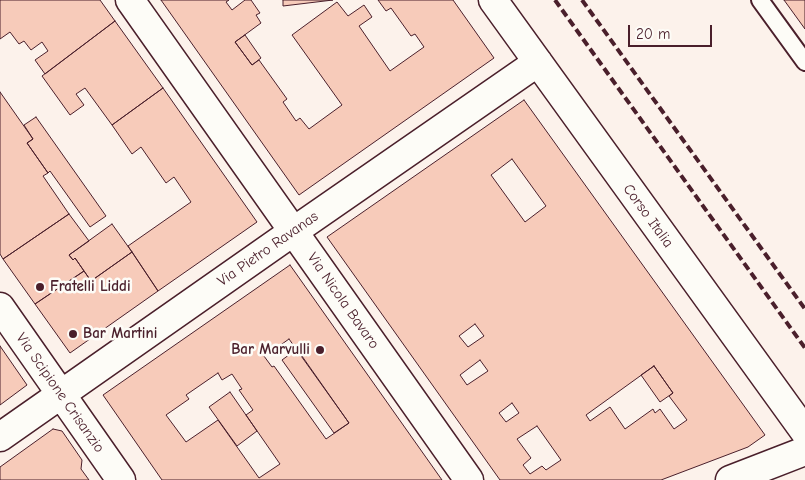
<!DOCTYPE html>
<html>
<head>
<meta charset="utf-8">
<style>
  body { margin:0 }
  #map { position:relative; width:805px; height:480px; overflow:hidden; background:#fcf2eb; font-family:"Comic Neue",sans-serif }
  canvas { display:block }
  .scale { position:absolute; left:628px; top:25px; width:84px; height:22px; box-sizing:border-box; border:2px solid #4a1f2b; border-top:0; padding-left:6px; font-size:15px; line-height:18px; white-space:nowrap; color:#4a1f2b; -webkit-text-stroke:4px #fdfcf7; paint-order:stroke }
</style>
</head>
<body>
<div id="map">
<canvas width="805" height="480"></canvas>
<div class="scale">20 m</div>
</div>
<script>
const g = document.querySelector('canvas').getContext('2d');
g.lineJoin = 'round';
function fill(path, color) {
  g.fillStyle = color;
  g.fill(path, 'evenodd');
}
function poly(rows) {
  const path = new Path2D();
  for (const r of rows) {
    path.moveTo(r[0], r[1]);
    for (let i = 2; i < r.length; i += 2) path.lineTo(r[i], r[i + 1]);
  }
  return path;
}
function trace(path, color, width, dash) {
  g.strokeStyle = color;
  g.lineWidth = width;
  g.lineCap = dash ? 'butt' : 'round';
  g.setLineDash(dash || []);
  g.stroke(path);
}
function drawText(font, color, halo, rows, align = 'center') {
  g.font = font + ' "Comic Neue",sans-serif';
  g.lineWidth = 5;
  g.setLineDash([]);
  g.textBaseline = 'middle';
  g.strokeStyle = halo;
  g.fillStyle = color;
  for (const [text, x, y, turn = 0] of rows) {
    g.save();
    g.translate(x, y);
    g.rotate((+turn || 0) * Math.PI / 180);
    g.textAlign = isNaN(turn) ? turn : align;
    if (halo) g.strokeText(text, 0, 0);
    g.fillText(text, 0, 0);
    g.restore();
  }
}
const building = poly([
  [0,0,100,0,115,21,45,74,35,60,48,51,42,42,31,50,24,41,19,44,10,32,0,39,0,0],
  [161,0,229,0,226,2,232,10,245,0,251,0,260,13,256,15,261,23,235,42,252,65,259,60,287,99,283,102,296,121,300,118,309,129,342,105,292,35,337,2,348,16,364,5,372,17,359,26,390,71,424,47,415,34,411,36,391,8,386,11,378,0,453,0,494,58,299,195,161,0],
  [283,0,333,0,283,6,283,0],
  [784,0,805,0,805,29,784,0],
  [115,21,163,88,112,125,85,88,76,94,84,105,70,115,42,76,115,21],
  [245,35,261,58,252,65,235,42,245,35],
  [163,88,257,222,158,291,128,246,191,202,174,177,166,183,141,147,132,154,112,125,163,88],
  [0,92,33,139,27,143,48,173,43,176,69,214,3,259,0,254,0,92],
  [524,100,765,435,748,447,661,480,500,480,327,237,524,100],
  [512,159,546,206,525,222,491,175,512,159],
  [475,324,484,336,468,347,459,336,475,324],
  [480,360,488,371,467,385,460,375,480,360],
  [654,366,673,393,669,396,687,420,674,429,660,409,655,413,653,409,625,429,610,407,590,421,586,415,654,366],
  [512,403,519,413,506,422,499,413,512,403],
  [537,426,561,460,546,470,542,466,530,474,523,465,531,458,517,439,537,426],
  [36,117,106,216,90,227,50,171,48,173,27,143,33,139,24,125,36,117],
  [69,214,89,241,69,255,73,260,75,258,84,271,35,304,3,259,69,214],
  [112,224,132,252,91,281,75,258,73,260,69,255,112,224],
  [132,252,158,291,70,353,35,304,84,271,91,281,132,252],
  [290,265,442,480,162,480,103,395,290,265],
  [289,339,349,423,326,439,274,366,272,367,261,352,272,345,275,349,289,339],
  [218,373,222,380,232,374,242,389,239,390,253,410,246,415,280,464,259,478,218,420,186,442,166,415,189,399,186,395,218,373],
  [0,346,27,385,0,405,0,346],
  [297,349,349,423,334,433,282,360,297,349],
  [654,366,673,393,660,402,641,375,654,366],
  [230,392,257,431,237,446,209,407,230,392],
  [53,429,62,431,82,460,81,469,89,480,0,480,0,467,53,429]
]);
fill(building, '#f7cbba');
trace(building, '#4a1f2b', 1);
const service = poly([
  [760,0,805,62]
]);
const minor = poly([
  [130,0,469,480],
  [493,0,805,432],
  [0,307,121,480],
  [0,437,294,231,538,62],
  [730,480,805,451]
]);
trace(service, '#4a1f2b', 20);
trace(minor, '#4a1f2b', 31);
trace(service, '#fdfcf7', 16);
trace(minor, '#fdfcf7', 28);
trace(poly([
  [555,0,805,348],
  [582,0,805,309]
]), '#4a1f2b', 4, [8, 4]);
for (const [x, y, r, color] of [
  [40,287,5,"#4a1f2b"],
  [73,334,5,"#4a1f2b"],
  [320,350,5,"#4a1f2b"]
]) {
  const dot = new Path2D();
  dot.arc(x, y, r, 0, 2 * Math.PI);
  g.fillStyle = color;
  g.fill(dot);
  trace(dot, '#fdfcf7', 2);
}
drawText('15px', '#4a1f2b', '#fdfcf7', [
  ["Corso Italia",648,216,54],
  ["Via Pietro Ravanas",268,249,-35],
  ["Via Nicola Bavaro",343,301,55],
  ["Via Scipione Crisanzio",60,393,55]
]);
drawText('bold 15px', '#4a1f2b', '#fdfcf7', [
  ["Fratelli Liddi",50,287],
  ["Bar Martini",83,334],
  ["Bar Marvulli",310,350,"right"]
], 'left');
</script>
</body>
</html>
